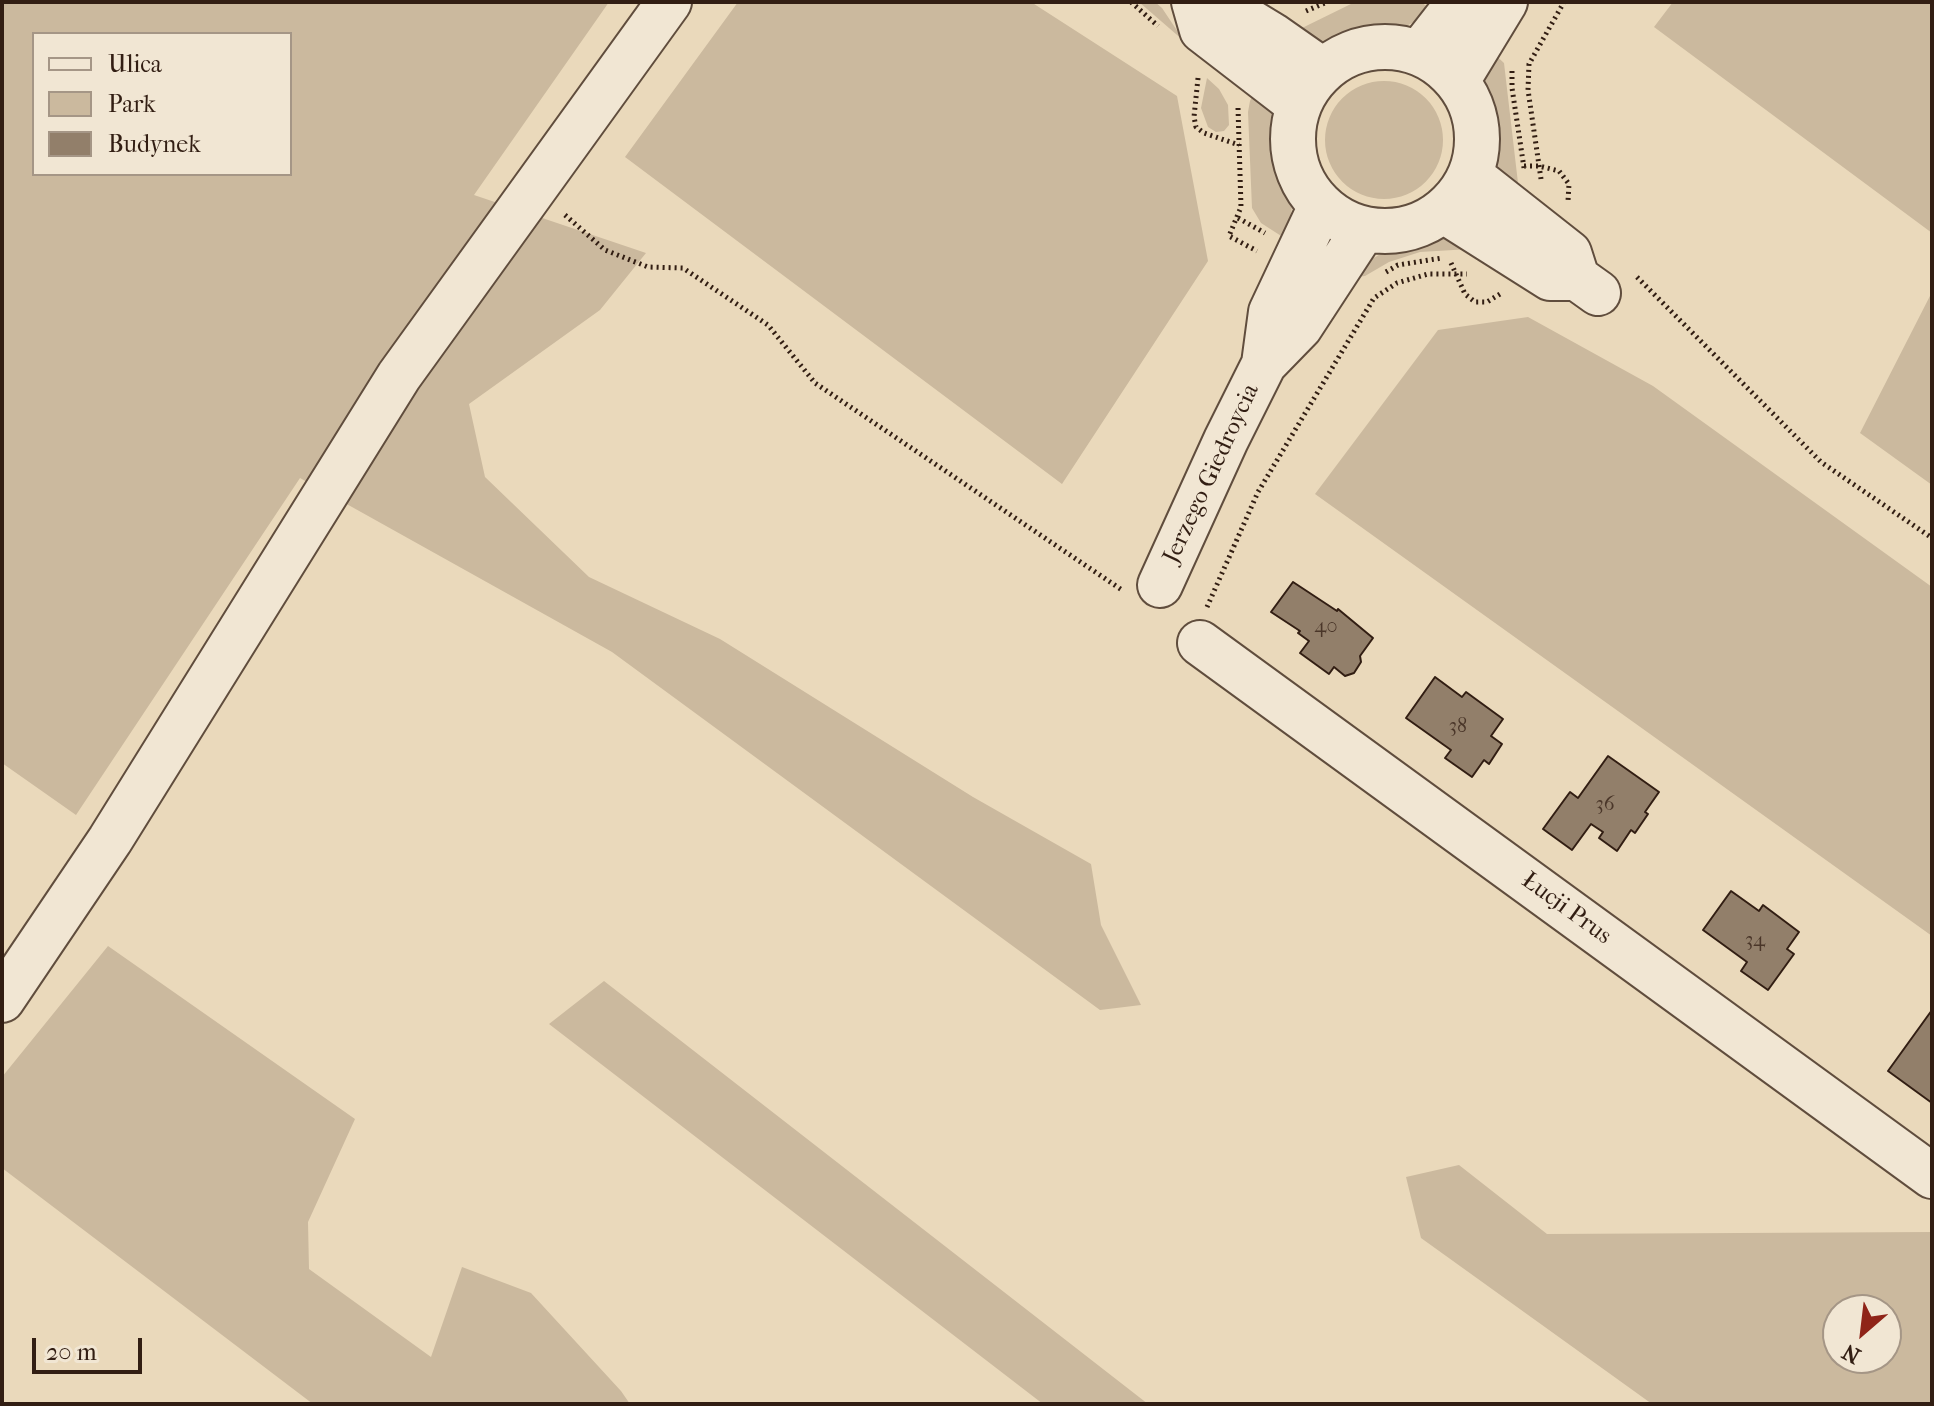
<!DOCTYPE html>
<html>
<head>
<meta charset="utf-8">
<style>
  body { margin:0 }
  #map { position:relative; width:1934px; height:1406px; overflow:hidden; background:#ead9bb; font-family:"IM FELL French Canon",serif }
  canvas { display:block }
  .frame { position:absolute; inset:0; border:4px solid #321e13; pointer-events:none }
  .legend { position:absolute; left:32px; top:32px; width:260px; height:144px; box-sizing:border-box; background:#f1e6d3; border:2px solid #a59686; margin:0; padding:10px 14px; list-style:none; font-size:24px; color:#321e13 }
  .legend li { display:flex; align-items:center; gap:16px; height:40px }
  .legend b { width:40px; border:2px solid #a59686 }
  .north { position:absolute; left:1822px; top:1294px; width:80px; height:80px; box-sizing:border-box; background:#f1e6d3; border:2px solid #a59686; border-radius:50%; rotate:208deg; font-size:22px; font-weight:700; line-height:32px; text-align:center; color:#321e13 }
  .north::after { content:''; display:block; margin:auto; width:28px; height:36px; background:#8f2418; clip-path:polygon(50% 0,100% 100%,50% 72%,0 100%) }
  .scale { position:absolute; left:32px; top:1338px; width:110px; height:36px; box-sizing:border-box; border:4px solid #321e13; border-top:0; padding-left:10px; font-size:24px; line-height:28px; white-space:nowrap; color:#321e13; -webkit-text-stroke:6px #f1e6d3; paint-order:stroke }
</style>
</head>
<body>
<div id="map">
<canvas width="1934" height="1406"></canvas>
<div class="frame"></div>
<ul class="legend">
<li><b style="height:10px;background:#f1e6d3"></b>Ulica</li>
<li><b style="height:22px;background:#cbb99e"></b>Park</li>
<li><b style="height:22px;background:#927f6a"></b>Budynek</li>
</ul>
<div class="north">N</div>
<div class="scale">20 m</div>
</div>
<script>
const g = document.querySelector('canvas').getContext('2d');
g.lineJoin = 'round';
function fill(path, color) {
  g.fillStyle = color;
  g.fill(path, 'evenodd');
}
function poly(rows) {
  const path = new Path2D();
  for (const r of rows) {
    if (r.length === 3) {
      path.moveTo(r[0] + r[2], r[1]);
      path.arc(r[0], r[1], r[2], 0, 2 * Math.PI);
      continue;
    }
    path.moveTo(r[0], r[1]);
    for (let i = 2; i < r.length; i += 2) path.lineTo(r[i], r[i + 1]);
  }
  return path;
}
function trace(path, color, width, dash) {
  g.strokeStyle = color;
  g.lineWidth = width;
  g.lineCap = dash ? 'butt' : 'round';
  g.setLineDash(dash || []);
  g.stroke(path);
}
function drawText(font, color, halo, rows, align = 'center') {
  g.font = font + ' "IM FELL French Canon",serif';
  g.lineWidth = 6;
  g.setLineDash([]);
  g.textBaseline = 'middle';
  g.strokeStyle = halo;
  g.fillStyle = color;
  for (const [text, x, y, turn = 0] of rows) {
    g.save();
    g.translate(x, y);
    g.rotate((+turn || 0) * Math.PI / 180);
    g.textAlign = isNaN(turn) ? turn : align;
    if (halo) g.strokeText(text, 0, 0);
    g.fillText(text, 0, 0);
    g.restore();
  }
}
fill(poly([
  [2,2,609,2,474,195,646,253,600,310,469,404,485,477,589,577,720,639,973,797,1091,864,1101,925,1141,1005,1100,1010,612,652,300,478,76,815,2,763],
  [34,34,290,34,290,174,34,174],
  [738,2,1031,2,1177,96,1208,261,1062,484,625,157],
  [1139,2,1155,2,1162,8,1184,41],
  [1355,2,1421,2,1433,11,1403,28,1344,42,1323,44,1308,41,1300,29],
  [1673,2,1932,2,1932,233,1654,27],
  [1491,51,1504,63,1518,183,1516,188,1505,184,1496,167,1492,146,1485,93,1485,70],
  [1207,78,1219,89,1228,105,1229,125,1224,131,1216,132,1208,127,1201,108],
  [1384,140,59],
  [1256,88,1269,103,1276,119,1278,151,1292,205,1289,241,1261,223,1252,208,1248,112,1250,101],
  [1437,238,1451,238,1470,249,1420,252,1389,262,1365,276,1355,277,1370,260,1386,251],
  [1932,292,1932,485,1860,433],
  [1528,317,1653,386,1932,587,1932,936,1315,494,1438,330],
  [108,946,355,1119,308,1222,309,1269,431,1357,462,1267,531,1293,621,1391,630,1404,313,1404,2,1168,2,1077],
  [604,981,1148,1404,1043,1404,549,1024],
  [1459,1165,1547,1234,1932,1232,1932,1404,1652,1404,1421,1238,1406,1177],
  [1838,1310,1886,1310,1886,1358,1838,1358]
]), '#cbb99e');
const building = poly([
  [1293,582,1337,611,1338,609,1373,638,1360,656,1361,662,1354,673,1345,676,1334,667,1329,674,1300,653,1309,641,1298,633,1300,631,1271,612,1293,582],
  [1435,677,1462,697,1466,692,1503,719,1491,736,1502,744,1489,764,1484,760,1472,777,1445,758,1451,750,1406,718,1435,677],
  [1608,756,1659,792,1645,812,1648,814,1635,833,1631,830,1617,851,1599,838,1603,832,1591,824,1572,850,1543,829,1570,792,1578,798,1608,756],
  [1731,891,1759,911,1763,905,1799,932,1787,949,1794,954,1768,990,1741,971,1747,962,1703,930,1731,891],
  [1932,1010,1932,1103,1888,1071,1932,1010]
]);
fill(building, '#927f6a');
trace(building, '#321e13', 2);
const minor = poly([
  [1194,2,1202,30,1298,104],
  [1199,2,1219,3,1272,35,1322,70],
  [1385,139,92],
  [1420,52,1459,2],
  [1457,81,1505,2],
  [1470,175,1569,253,1577,278,1598,293],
  [1444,211,1550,278,1577,278],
  [1264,364,1271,312,1321,206],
  [1160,585,1226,440,1264,364,1300,327,1364,229],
  [1200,643,1932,1176],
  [2,1000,110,840,399,376,669,2]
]);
trace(minor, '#604d3d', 48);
trace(poly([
  [1131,2,1158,26],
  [1306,11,1327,2],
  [1512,71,1512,88,1524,168],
  [1198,78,1194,117,1196,127,1204,133,1239,145],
  [1238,108,1241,207,1229,236,1257,251],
  [1524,166,1539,166,1559,171,1569,184,1568,201],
  [1541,179,1528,90,1529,64,1564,2],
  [565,215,605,250,648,267,683,268,768,325,815,383,1122,590],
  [1238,218,1265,233],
  [1451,263,1465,294,1475,302,1487,302,1500,294],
  [1386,272,1398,265,1442,258],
  [1637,277,1821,462,1932,538],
  [1207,607,1258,492,1374,298,1397,283,1428,274,1467,274]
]), '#321e13', 5, [2, 4]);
trace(minor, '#f1e6d3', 44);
drawText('20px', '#4a3629', null, [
  ["40",1326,627],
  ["38",1458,727],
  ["36",1605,805],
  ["34",1755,941]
]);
drawText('24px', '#321e13', '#f1e6d3', [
  ["Jerzego Giedroycia",1212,474,-65],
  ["Łucji Prus",1566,909,36]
]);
</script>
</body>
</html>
